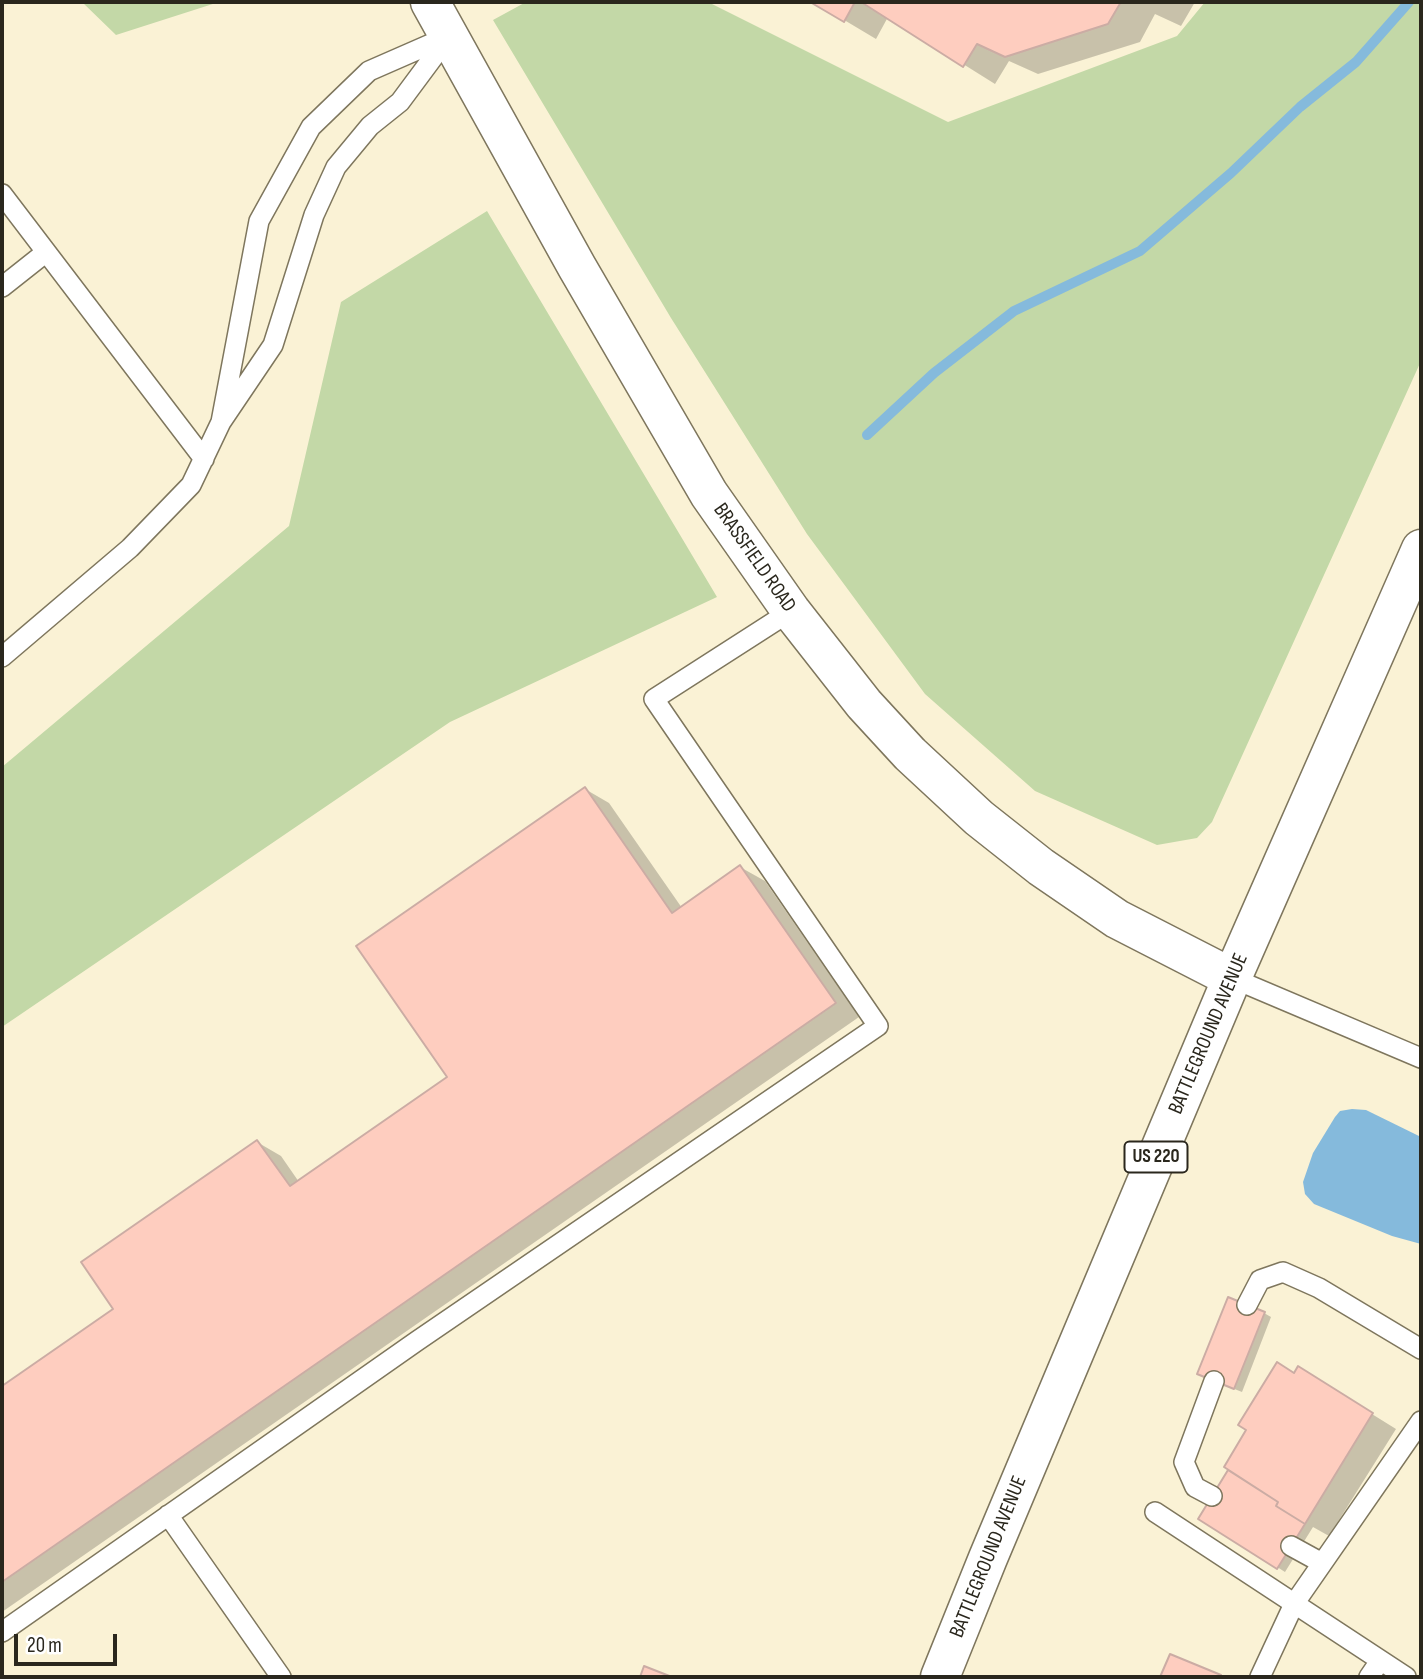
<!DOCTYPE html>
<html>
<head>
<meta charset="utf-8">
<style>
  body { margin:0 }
  #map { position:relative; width:1423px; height:1679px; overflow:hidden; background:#faf2d5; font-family:"Sofia Sans Condensed",sans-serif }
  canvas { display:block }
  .frame { position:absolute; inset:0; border:4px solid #2a271d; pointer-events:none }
  .scale { position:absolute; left:14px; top:1634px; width:103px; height:32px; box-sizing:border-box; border:4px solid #2a271d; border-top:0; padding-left:9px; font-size:21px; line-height:24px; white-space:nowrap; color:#2a271d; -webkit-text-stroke:5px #fff; paint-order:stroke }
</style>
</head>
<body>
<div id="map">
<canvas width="1423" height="1679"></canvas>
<div class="frame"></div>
<div class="scale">20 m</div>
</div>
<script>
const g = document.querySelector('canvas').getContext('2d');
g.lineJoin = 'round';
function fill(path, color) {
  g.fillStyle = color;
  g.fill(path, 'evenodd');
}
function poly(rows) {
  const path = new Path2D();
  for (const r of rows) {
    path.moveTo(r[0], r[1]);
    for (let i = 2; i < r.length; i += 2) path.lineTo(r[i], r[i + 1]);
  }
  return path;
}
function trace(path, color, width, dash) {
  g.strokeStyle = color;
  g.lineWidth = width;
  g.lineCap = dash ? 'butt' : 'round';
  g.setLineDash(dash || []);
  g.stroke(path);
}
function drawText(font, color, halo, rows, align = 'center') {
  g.font = font + ' "Sofia Sans Condensed",sans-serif';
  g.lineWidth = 5;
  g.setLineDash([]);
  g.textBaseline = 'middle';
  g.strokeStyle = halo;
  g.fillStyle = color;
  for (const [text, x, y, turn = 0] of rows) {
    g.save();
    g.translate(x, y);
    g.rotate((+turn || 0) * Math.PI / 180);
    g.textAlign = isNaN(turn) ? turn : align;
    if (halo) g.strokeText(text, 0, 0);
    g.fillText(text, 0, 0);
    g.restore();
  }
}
fill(poly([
  [82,2,219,2,116,35],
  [526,2,708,2,948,122,1177,36,1205,2,1421,2,1421,361,1212,822,1197,838,1157,845,1035,791,925,694,807,534,671,318,493,20],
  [487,211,717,597,450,722,2,1027,2,767,289,526,341,302]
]), '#c3d8a7');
fill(poly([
  [1352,1109,1366,1110,1421,1137,1421,1244,1392,1236,1314,1204,1305,1194,1303,1182,1313,1153,1335,1117,1340,1111]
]), '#85badc');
fill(poly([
  [814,2,1195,2,1181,26,1155,14,1140,42,1038,74,1009,61,995,84,888,17,876,39],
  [585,789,609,803,682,908,740,867,765,881,859,1017,2,1612,2,1388,116,1309,257,1142,281,1156,299,1182,450,1077],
  [1264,1313,1271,1317,1242,1392,1207,1378],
  [1295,1374,1322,1383,1396,1429,1329,1536,1313,1527,1285,1572,1200,1518]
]), '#0003');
trace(poly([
  [867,435,934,373,1014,311,1140,251,1231,173,1300,107,1356,62,1409,2]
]), '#85badc', 10);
const building = poly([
  [810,2,855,2,844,22,810,2],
  [861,2,1034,3,1121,2,1108,24,1005,57,977,44,963,67,861,2],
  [585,787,672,913,740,865,836,1003,2,1582,2,1386,113,1309,81,1262,257,1140,290,1186,447,1077,356,946,585,787],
  [1228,1297,1265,1312,1234,1389,1197,1374,1228,1297],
  [1277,1362,1294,1373,1298,1366,1373,1413,1305,1524,1276,1506,1278,1502,1224,1467,1246,1430,1238,1425,1277,1362],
  [1228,1470,1278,1502,1276,1506,1305,1524,1277,1569,1198,1519,1228,1470],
  [1170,1654,1221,1675,1220,1677,1160,1677,1170,1654],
  [644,1666,672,1677,640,1677,644,1666]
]);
fill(building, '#fecdbf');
trace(building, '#cbaca4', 2);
const service = poly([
  [449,36,400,102,370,126,336,167,314,215,273,345,221,422,259,221,311,127,369,71,449,36],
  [2,194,204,459],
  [2,287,45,253],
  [2,657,130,548,191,485,221,422],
  [1232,978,1421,1058],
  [1247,1305,1260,1280,1283,1272,1319,1288,1421,1349],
  [1212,1496,1195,1487,1184,1462,1214,1381],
  [1155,1512,1406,1677],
  [168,1515,281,1677],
  [1291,1546,1322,1563],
  [2,1632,417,1341,878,1026,654,699,791,611],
  [1260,1677,1294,1604,1421,1421],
  [1369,1677,1380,1661]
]);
const tertiary = poly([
  [430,2,577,267,709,494,791,611,864,704,910,754,979,818,1041,867,1117,919,1232,978]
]);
const primary = poly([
  [940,1677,988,1558,1232,978,1421,549]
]);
trace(service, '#7e765d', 22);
trace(tertiary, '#7e765d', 41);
trace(primary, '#7e765d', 41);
trace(service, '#fff', 19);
trace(tertiary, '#fff', 38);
trace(primary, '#fff', 38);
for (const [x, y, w] of [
  [1156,1157,63]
]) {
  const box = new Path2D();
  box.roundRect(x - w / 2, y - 15.5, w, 31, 5);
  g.fillStyle = '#fff';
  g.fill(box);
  trace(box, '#2a271d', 2);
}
drawText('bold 19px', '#2a271d', null, [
  ["US 220",1156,1157]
]);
drawText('21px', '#2a271d', '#fff', [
  ["BRASSFIELD ROAD",754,558,55],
  ["BATTLEGROUND AVENUE",1209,1034,-67],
  ["BATTLEGROUND AVENUE",989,1557,-68]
]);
</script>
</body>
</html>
